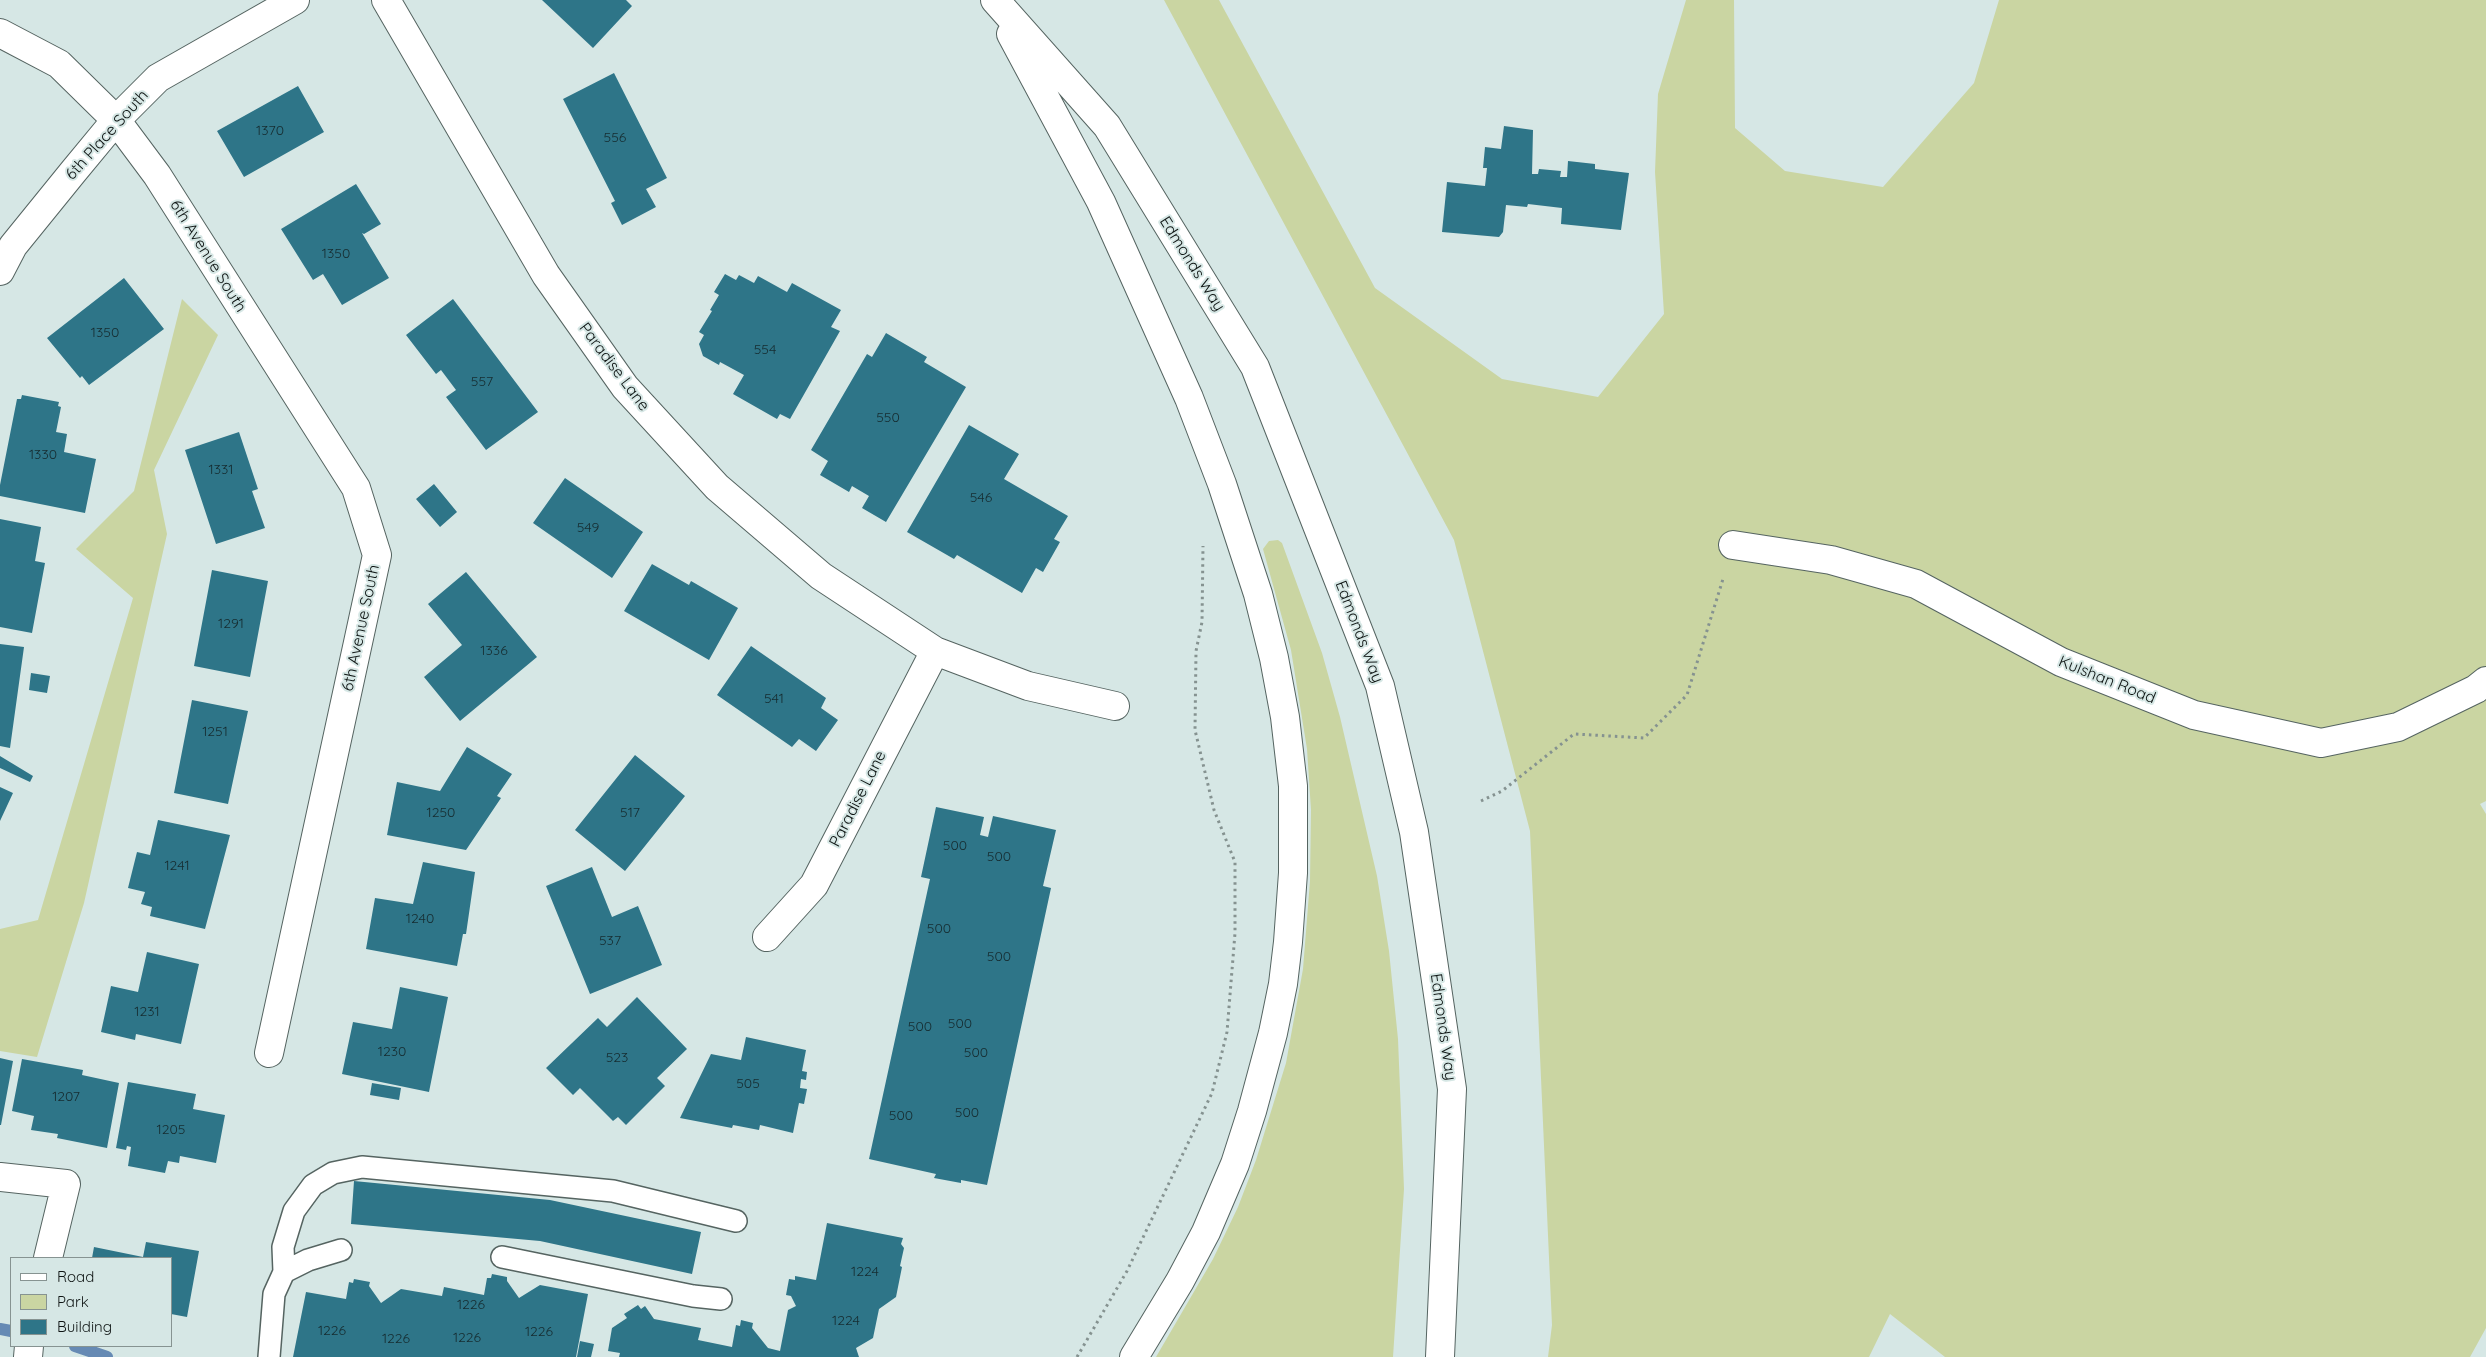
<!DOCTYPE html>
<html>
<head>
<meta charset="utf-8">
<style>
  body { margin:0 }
  #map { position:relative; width:2486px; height:1357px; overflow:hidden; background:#d6e7e5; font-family:Quicksand,sans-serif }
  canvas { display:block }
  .legend { position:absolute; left:10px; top:1257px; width:162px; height:90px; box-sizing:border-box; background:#d6e7e5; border:1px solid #869391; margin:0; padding:6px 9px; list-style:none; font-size:15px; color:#0e1413 }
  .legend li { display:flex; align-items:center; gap:10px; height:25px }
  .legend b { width:25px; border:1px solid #869391 }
</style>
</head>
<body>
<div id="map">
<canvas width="2486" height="1357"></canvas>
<ul class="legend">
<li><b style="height:6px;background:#fff"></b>Road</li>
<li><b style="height:14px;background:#cad5a2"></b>Park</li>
<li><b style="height:14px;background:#2e7588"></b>Building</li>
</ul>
</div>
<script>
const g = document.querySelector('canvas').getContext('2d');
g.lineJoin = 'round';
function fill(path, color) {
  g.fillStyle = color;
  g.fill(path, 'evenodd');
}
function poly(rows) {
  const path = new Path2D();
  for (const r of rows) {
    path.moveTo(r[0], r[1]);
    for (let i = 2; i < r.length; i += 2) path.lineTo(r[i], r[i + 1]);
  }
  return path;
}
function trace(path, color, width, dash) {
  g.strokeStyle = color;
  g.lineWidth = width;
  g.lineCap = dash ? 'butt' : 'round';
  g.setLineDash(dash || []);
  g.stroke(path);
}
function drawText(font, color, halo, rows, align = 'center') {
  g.font = font + ' Quicksand,sans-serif';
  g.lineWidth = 4;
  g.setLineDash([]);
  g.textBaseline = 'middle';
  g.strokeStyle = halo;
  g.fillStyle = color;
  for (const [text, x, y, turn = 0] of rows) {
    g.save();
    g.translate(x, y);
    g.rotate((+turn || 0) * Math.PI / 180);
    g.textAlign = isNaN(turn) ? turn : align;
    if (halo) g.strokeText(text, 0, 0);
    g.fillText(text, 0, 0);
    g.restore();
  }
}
fill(poly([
  [1164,0,1219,0,1375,288,1502,379,1598,397,1664,314,1655,172,1658,94,1686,0,1734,0,1735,128,1785,171,1883,187,1974,83,1999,0,2486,0,2486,801,2480,804,2486,814,2486,1328,2470,1357,1945,1357,1890,1314,1869,1357,1548,1357,1552,1325,1530,831,1454,540],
  [182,299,218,335,154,470,167,534,84,903,37,1057,0,1051,0,929,38,920,133,598,76,549,134,491],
  [1278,540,1282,543,1322,653,1340,717,1377,876,1389,951,1398,1039,1404,1189,1393,1357,1156,1357,1213,1259,1238,1207,1256,1160,1286,1063,1303,969,1310,881,1311,810,1307,749,1291,650,1263,549,1269,541]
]), '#cad5a2');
trace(poly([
  [0,1329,11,1331],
  [75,1346,107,1357]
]), '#668ab4', 12);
fill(poly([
  [542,0,626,0,632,6,593,48],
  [614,73,667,178,646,189,656,207,622,225,611,203,615,201,563,99],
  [298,86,324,132,244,177,217,131],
  [1504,126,1533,130,1532,174,1538,174,1539,169,1561,171,1560,177,1567,177,1568,161,1595,164,1595,169,1629,173,1621,230,1561,224,1562,208,1528,204,1527,207,1506,205,1503,232,1499,237,1442,232,1447,182,1485,186,1487,168,1483,168,1485,147,1501,149],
  [356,184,381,224,364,234,362,233,389,278,342,305,323,274,313,280,281,229],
  [725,274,736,280,739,275,754,283,758,276,787,292,792,283,841,310,831,327,840,331,790,419,780,414,777,419,733,394,744,375,720,362,719,365,703,356,699,344,704,335,699,332,712,311,710,310,719,295,714,292],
  [124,278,164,329,89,385,82,376,80,378,47,338],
  [453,299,538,412,486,450,446,397,456,390,441,370,436,374,406,335],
  [886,333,927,357,924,362,966,387,886,522,862,508,869,496,852,486,849,492,820,475,828,461,811,450,867,354,872,357],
  [22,395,59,402,58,406,61,407,56,432,67,434,64,452,96,459,85,513,0,496,0,485,17,399,21,399],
  [969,425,1019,454,1004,479,1068,516,1054,539,1060,542,1043,572,1036,568,1022,593,957,555,954,559,907,532],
  [239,432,258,489,252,491,265,528,216,544,185,450],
  [565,478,643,532,612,578,533,523],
  [434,484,457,512,440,527,416,499],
  [0,519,41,527,35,561,45,563,32,633,0,627],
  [652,564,689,585,691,581,738,608,709,660,624,611],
  [212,570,268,581,250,677,194,666],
  [466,572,537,657,460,721,424,677,462,645,428,604],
  [0,644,24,647,10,748,0,746],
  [751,646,826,698,821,708,838,720,816,751,799,739,792,747,717,695],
  [31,673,50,676,47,693,29,690],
  [192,700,248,711,228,804,174,793],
  [467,747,512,774,497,796,501,798,466,850,387,835,397,782,440,791],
  [635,755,685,796,625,871,575,830],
  [0,756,33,776,30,782,0,768],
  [0,787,13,793,0,821],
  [936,807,984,817,980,835,988,837,993,816,1056,830,1043,886,1051,888,987,1185,961,1180,961,1183,934,1178,936,1174,869,1159,930,879,921,877],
  [158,820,230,835,205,929,150,916,152,907,141,904,145,892,128,888,137,852,150,855],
  [423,862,475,872,466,934,463,934,457,966,366,949,375,898,413,904],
  [592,867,612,917,638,906,662,965,590,994,546,886],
  [147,952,199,964,181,1044,136,1034,135,1040,101,1032,111,986,138,992],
  [400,987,448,997,429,1092,342,1074,353,1022,392,1029],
  [637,997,687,1049,657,1078,665,1086,626,1125,618,1117,613,1121,580,1088,573,1095,546,1068,598,1018,607,1027],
  [746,1037,806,1050,802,1071,807,1072,806,1080,801,1079,800,1088,807,1089,804,1104,799,1103,793,1133,760,1125,759,1130,733,1125,732,1128,680,1118,711,1054,741,1060],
  [0,1058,13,1061,1,1125,0,1125],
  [22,1059,83,1070,82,1075,119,1083,107,1148,57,1138,58,1134,31,1130,34,1116,12,1111],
  [128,1082,196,1094,193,1109,225,1115,216,1163,180,1156,179,1163,168,1161,165,1173,128,1166,131,1147,127,1146,126,1150,116,1148],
  [372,1083,401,1088,399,1100,370,1095],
  [354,1181,550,1200,701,1232,692,1274,540,1241,351,1224],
  [827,1223,903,1238,901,1244,904,1248,900,1266,902,1267,896,1297,879,1309,873,1338,856,1348,859,1357,619,1357,620,1353,608,1351,612,1328,627,1318,624,1314,638,1305,641,1309,645,1306,654,1319,701,1328,698,1340,732,1347,736,1325,740,1326,741,1320,753,1323,752,1328,768,1348,780,1351,788,1310,796,1306,791,1296,786,1295,789,1279,795,1280,795,1276,816,1280],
  [146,1242,199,1251,187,1317,171,1314,171,1258,92,1258,94,1247,143,1257],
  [492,1274,507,1277,507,1281,519,1298,540,1285,588,1294,576,1357,293,1357,306,1292,346,1299,349,1282,353,1283,354,1279,370,1282,369,1286,381,1303,401,1289,442,1296,444,1287,484,1295,487,1278,491,1278],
  [580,1341,594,1344,591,1357,577,1357]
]), '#2e7588');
const lane = poly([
  [502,1257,693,1296,721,1299],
  [284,1272,308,1260,341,1250],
  [269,1357,274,1294,284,1272,283,1247,294,1211,313,1185,333,1173,362,1167,613,1191,736,1221]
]);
const street = poly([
  [386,0,546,275,625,387,717,487,821,576,935,651,1028,686,1115,706],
  [0,33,59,64,116,120,157,175,356,488,377,555,269,1053],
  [0,271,13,246,73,172,116,120,158,78,295,0],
  [1733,545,1831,560,1916,584,2061,662,2194,715,2321,743,2398,727,2476,689,2486,681],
  [767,937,814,885,935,651],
  [0,1177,66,1184,48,1258],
  [28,1357,29,1346]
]);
const primary = poly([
  [995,0,1107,126,1255,367,1380,686,1414,832,1452,1089,1440,1357],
  [1011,34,1101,202,1189,398,1222,484,1258,594,1274,658,1285,717,1293,786,1293,873,1288,942,1283,984,1273,1033,1252,1111,1235,1164,1206,1232,1180,1281,1134,1357]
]);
trace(lane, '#556461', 24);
trace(street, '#556461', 30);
trace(primary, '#556461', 30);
trace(poly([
  [1481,801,1502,791,1574,734,1644,738,1687,695,1723,579],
  [1077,1357,1127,1271,1212,1093,1227,1032,1235,933,1235,862,1214,810,1195,730,1196,651,1202,622,1203,546]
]), '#859290', 3, [2.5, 4]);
trace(lane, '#fff', 21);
trace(street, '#fff', 28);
trace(primary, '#fff', 28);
drawText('14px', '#162c30', null, [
  ["1370",270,131],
  ["556",615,138],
  ["1350",336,254],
  ["1350",105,333],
  ["554",765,350],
  ["557",482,382],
  ["550",888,418],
  ["1330",43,455],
  ["1331",221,470],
  ["546",981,498],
  ["549",588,528],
  ["1291",231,624],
  ["1336",494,651],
  ["541",774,699],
  ["1251",215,732],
  ["1250",441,813],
  ["517",630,813],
  ["500",955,846],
  ["500",999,857],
  ["1241",177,866],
  ["1240",420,919],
  ["500",939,929],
  ["537",610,941],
  ["500",999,957],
  ["1231",147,1012],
  ["500",960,1024],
  ["500",920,1027],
  ["1230",392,1052],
  ["500",976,1053],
  ["523",617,1058],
  ["505",748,1084],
  ["1207",66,1097],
  ["500",967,1113],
  ["500",901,1116],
  ["1205",171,1130],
  ["1224",865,1272],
  ["1226",471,1305],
  ["1224",846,1321],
  ["1226",332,1331],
  ["1226",539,1332],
  ["1226",467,1338],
  ["1226",396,1339]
]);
drawText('16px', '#0e1413', '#d6e7e5', [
  ["6th Place South",107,135,-48],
  ["6th Avenue South",208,256,58],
  ["Edmonds Way",1192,264,58],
  ["Paradise Lane",614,367,53],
  ["6th Avenue South",361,628,-78],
  ["Edmonds Way",1359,632,69],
  ["Kulshan Road",2107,680,22],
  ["Paradise Lane",858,799,-63],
  ["Edmonds Way",1443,1027,82]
]);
</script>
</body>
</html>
